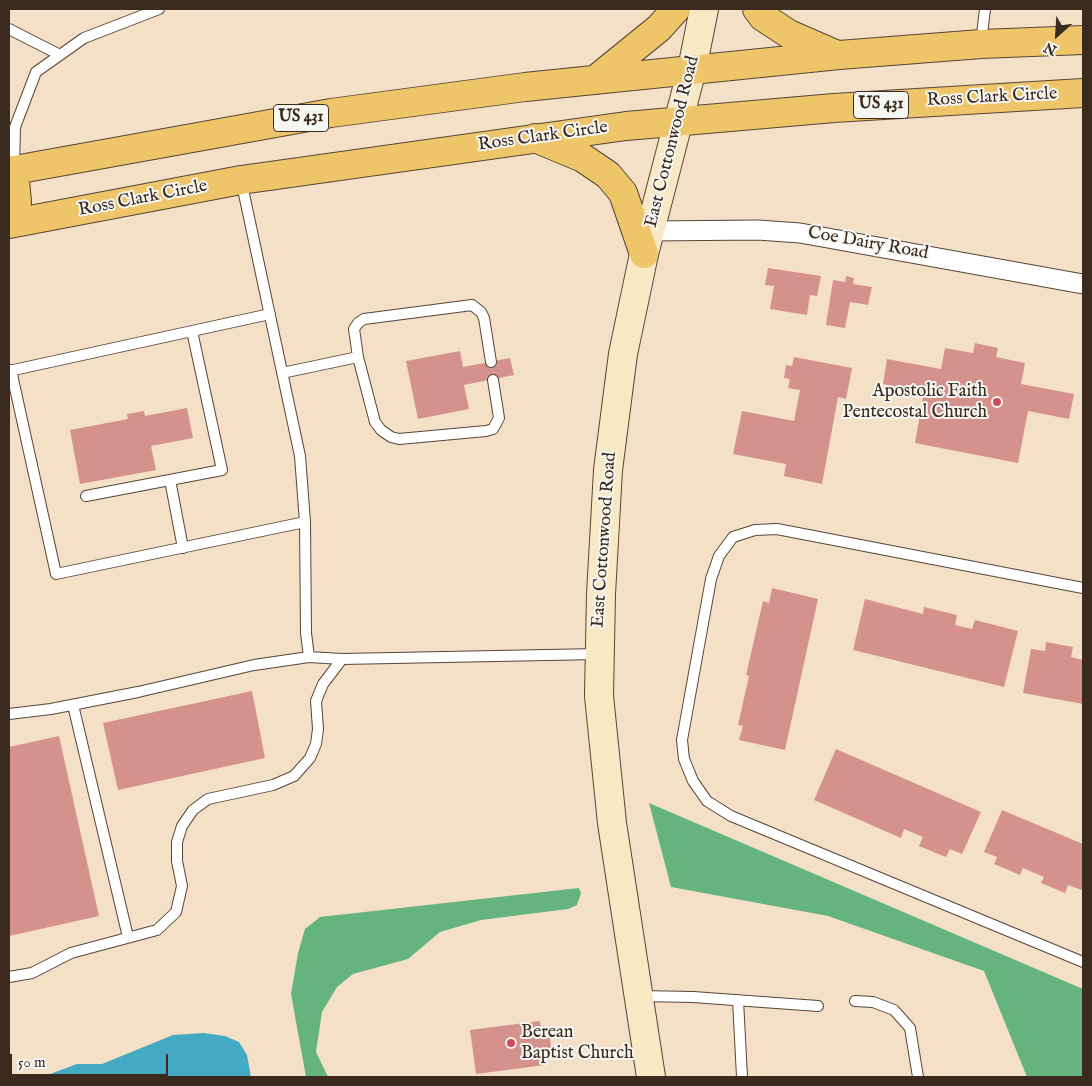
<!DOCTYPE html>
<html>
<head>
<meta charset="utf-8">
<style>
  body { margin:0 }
  #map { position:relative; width:1092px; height:1086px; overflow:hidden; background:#f4e0c7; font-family:"IM FELL English",serif }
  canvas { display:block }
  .frame { position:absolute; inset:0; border:10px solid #3b2a1e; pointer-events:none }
  .north { position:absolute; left:1032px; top:10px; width:50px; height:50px; -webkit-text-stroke:4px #f6f6f2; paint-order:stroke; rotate:206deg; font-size:14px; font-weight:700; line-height:20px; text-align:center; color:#3b2a1e }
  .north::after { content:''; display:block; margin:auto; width:18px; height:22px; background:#3b2a1e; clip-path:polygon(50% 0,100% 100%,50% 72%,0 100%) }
  .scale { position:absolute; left:10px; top:1054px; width:158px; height:22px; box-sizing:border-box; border:2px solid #3b2a1e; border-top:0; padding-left:6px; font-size:15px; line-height:18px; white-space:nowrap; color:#3b2a1e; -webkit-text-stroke:4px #f6f6f2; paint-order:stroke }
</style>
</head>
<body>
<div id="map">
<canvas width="1092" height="1086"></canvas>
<div class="frame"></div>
<div class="north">N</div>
<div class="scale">50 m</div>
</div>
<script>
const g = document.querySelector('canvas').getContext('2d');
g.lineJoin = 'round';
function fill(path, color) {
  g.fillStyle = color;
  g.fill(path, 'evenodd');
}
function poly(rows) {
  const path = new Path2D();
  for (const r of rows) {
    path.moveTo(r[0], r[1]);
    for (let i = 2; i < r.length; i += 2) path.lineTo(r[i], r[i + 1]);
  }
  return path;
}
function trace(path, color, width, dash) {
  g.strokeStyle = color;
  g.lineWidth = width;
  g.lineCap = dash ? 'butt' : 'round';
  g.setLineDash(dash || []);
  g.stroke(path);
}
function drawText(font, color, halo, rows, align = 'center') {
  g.font = font + ' "IM FELL English",serif';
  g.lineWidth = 4;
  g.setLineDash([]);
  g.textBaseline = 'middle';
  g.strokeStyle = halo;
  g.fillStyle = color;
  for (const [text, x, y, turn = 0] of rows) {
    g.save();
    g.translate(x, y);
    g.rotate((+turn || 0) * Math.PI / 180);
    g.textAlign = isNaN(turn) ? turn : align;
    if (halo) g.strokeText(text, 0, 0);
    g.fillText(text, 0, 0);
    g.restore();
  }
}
fill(poly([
  [649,803,1083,989,1083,1077,1027,1077,984,971,828,916,671,887],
  [579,888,581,893,577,905,568,909,481,920,440,932,408,959,353,974,337,987,322,1012,316,1052,328,1077,306,1077,291,994,298,953,305,929,320,917]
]), '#65b47f');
fill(poly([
  [204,1033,225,1036,239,1042,247,1055,251,1077,42,1077,77,1064,102,1064,173,1035]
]), '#44aac4');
fill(poly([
  [768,268,821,276,817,296,810,295,807,315,770,309,774,286,765,285],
  [846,276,854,278,853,284,872,287,868,305,850,302,845,328,826,325,833,280,845,282],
  [975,343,998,348,996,357,1025,363,1021,384,1074,394,1069,419,1028,411,1018,463,915,443,924,392,883,384,887,359,941,369,945,348,973,353],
  [460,351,463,367,510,358,514,375,464,385,469,409,418,419,406,361],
  [794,357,852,368,846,399,838,397,822,484,784,476,786,464,733,454,742,411,794,421,800,390,788,388,790,379,784,378,786,365,792,366],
  [187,408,193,438,151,446,156,470,80,484,70,430,128,419,127,414,144,411,145,416],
  [772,588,818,599,785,750,739,740,743,726,738,725,749,676,746,675,763,601,769,603],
  [865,599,923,614,924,607,957,615,955,625,972,629,975,620,1018,631,1004,687,853,650],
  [1046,642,1073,647,1071,657,1083,660,1083,704,1023,693,1031,649,1045,651],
  [252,691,265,758,118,790,103,723],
  [59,736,99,916,9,936,9,747],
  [836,749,981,812,962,854,950,849,946,857,919,846,923,837,904,829,901,838,814,800],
  [1002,810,1083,844,1082,890,1068,885,1065,893,1041,883,1044,877,1023,868,1020,875,994,864,997,857,984,852],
  [540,1021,541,1033,549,1032,552,1053,544,1054,545,1065,476,1074,470,1030]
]), '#d5928d');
const service = poly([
  [9,29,60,55],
  [981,43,985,9],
  [14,169,15,127,36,72,84,38,159,9],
  [241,180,300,456,305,522,306,633,309,657],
  [491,362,484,318,481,312,472,305,364,319,358,323,354,329,358,357,375,422,381,430,391,437,399,439,486,431,493,429,499,418,493,380],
  [11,370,56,574,305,522],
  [9,371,270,314],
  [282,373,358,357],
  [170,480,183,548],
  [86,496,222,470,192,331],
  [1083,588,777,529,755,530,733,537,719,556,711,579,682,740,684,759,693,781,707,801,731,816,1083,962],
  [73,705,128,937],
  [9,714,51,709,138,692,254,665,309,657,342,659,598,654],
  [9,977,32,973,71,953,157,930,176,912,182,886,177,861,177,842,182,826,193,810,208,799,273,785,294,776,310,758,316,744,318,729,316,701,323,684,342,659],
  [640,996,693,997,818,1006],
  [738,1000,742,1077],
  [855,1001,873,1002,894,1010,910,1028,918,1077]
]);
const minor = poly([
  [650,231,758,230,800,233,1083,284]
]);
const secondary = poly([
  [651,1077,612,823,599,696,601,594,608,470,623,354,644,254,692,69,704,9]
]);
const trunk = poly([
  [757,9,763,17,789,34,835,54],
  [595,80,659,28,676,9],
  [535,138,583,158,608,175,623,193,644,254],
  [9,171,331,113,525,87,839,55,981,44,1083,40],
  [9,211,17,202,14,170],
  [9,224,241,180,626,126,834,108,1083,93]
]);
trace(service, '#574537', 12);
trace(minor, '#574537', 21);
trace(secondary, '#574537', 30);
trace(trunk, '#574537', 30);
trace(service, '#fff', 10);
trace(minor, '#fff', 19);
trace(secondary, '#f8e8c3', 28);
trace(trunk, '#eec569', 28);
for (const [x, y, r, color] of [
  [997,402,5,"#d1495b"],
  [511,1043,5,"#d1495b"]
]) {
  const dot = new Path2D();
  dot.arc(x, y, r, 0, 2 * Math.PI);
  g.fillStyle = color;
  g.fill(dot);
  trace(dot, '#f6f6f2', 2);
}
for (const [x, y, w] of [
  [881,105,55],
  [301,118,55]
]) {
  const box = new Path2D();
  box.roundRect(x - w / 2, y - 13.5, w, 27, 4);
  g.fillStyle = '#f6f6f2';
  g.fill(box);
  trace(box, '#3b2a1e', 1);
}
drawText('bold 16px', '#3b2a1e', null, [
  ["US 431",881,105],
  ["US 431",301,118]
]);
drawText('18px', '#3b2a1e', '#f6f6f2', [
  ["Ross Clark Circle",992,98,-3],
  ["Ross Clark Circle",543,137,-8],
  ["East Cottonwood Road",673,142,-76],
  ["Ross Clark Circle",143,199,-11],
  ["Coe Dairy Road",868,244,10],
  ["East Cottonwood Road",605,540,-86]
]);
drawText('18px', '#3b2a1e', '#f6f6f2', [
  ["Apostolic Faith",987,392],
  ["Pentecostal Church",987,413],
  ["Berean",521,1033,"left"],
  ["Baptist Church",521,1054,"left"]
], 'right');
</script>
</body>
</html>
